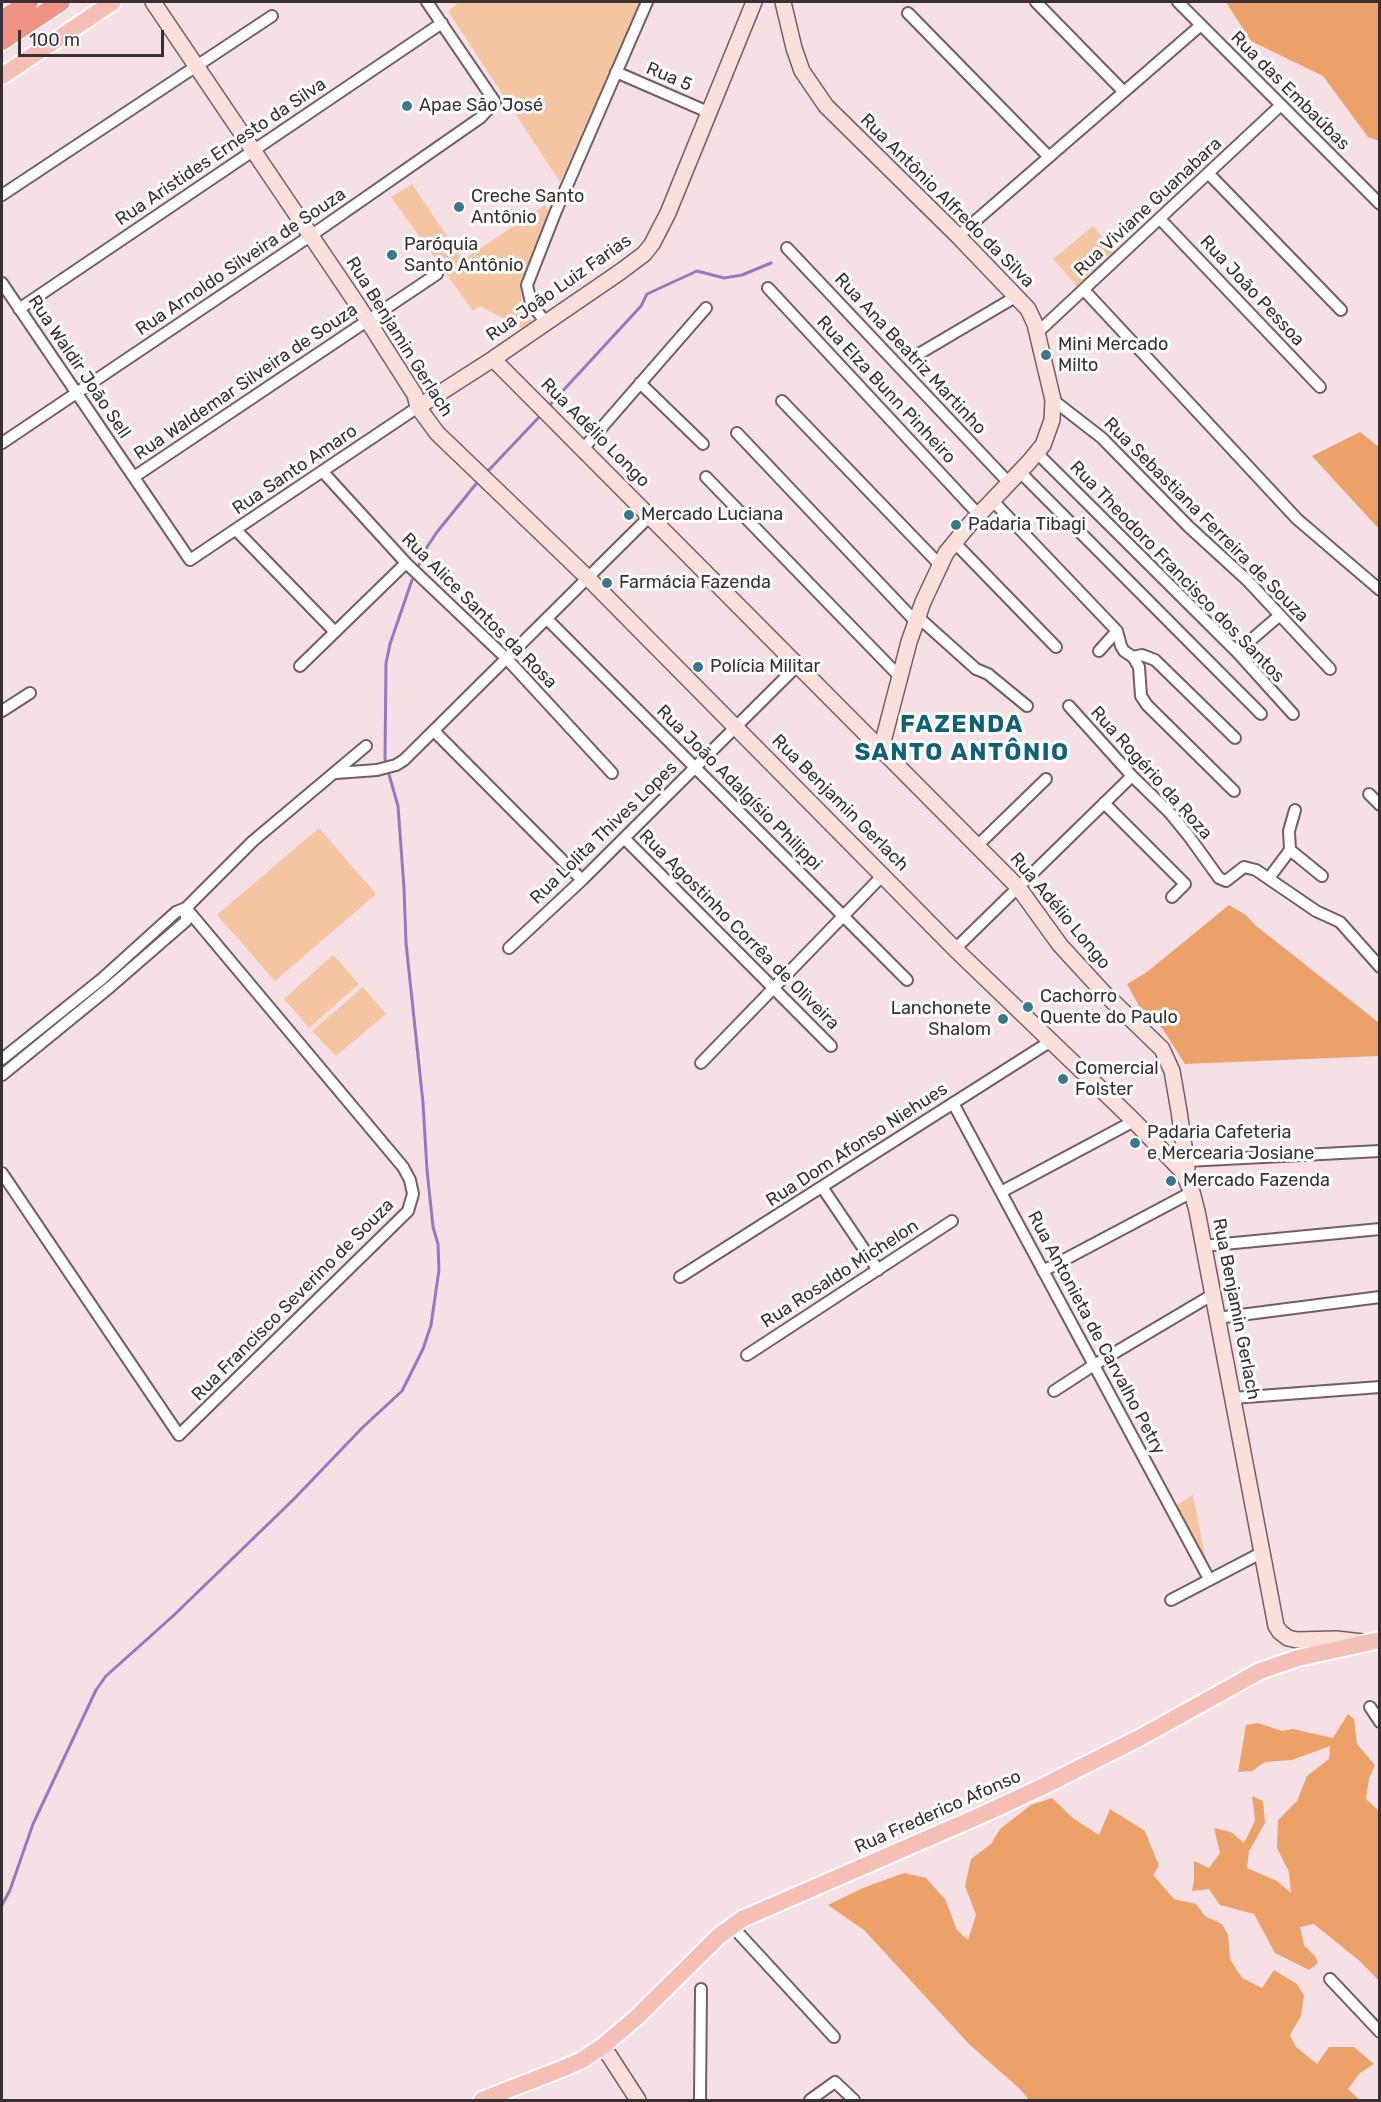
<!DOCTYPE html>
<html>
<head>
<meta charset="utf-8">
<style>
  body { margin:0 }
  #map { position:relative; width:1381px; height:2102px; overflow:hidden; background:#f7e0e5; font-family:Rubik,sans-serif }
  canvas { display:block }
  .frame { position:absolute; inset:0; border:3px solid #393033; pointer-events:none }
  .scale { position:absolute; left:18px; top:30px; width:146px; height:27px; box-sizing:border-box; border:3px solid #393033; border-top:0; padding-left:8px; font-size:18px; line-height:21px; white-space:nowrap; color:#393033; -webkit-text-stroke:4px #fff; paint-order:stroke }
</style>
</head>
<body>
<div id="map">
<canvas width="1381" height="2102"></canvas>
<div class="frame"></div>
<div class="scale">100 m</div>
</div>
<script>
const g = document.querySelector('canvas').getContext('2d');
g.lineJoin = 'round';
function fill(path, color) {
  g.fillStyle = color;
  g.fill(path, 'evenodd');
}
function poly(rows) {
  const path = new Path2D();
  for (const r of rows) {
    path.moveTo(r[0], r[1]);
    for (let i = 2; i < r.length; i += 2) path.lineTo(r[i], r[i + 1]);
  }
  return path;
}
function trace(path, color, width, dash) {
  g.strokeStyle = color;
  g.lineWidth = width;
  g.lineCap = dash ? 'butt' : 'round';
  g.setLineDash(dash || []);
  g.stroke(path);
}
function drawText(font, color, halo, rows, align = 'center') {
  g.font = font + ' Rubik,sans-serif';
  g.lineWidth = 6;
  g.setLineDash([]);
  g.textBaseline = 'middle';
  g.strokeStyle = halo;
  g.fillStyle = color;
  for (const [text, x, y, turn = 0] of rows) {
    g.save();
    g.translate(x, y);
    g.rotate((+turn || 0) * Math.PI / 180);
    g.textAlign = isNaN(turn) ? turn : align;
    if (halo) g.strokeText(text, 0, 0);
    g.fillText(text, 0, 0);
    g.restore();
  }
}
fill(poly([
  [454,2,641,2,560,182,448,11,457,5],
  [412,184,463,260,545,205,550,214,523,280,521,293,522,308,534,324,525,330,480,306,473,311,391,197],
  [1093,226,1116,253,1077,286,1053,259],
  [319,828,376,894,275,981,217,915],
  [333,955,359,984,309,1028,284,999],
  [363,987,386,1014,336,1056,312,1031],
  [1193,1495,1207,1565,1177,1505]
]), '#f5c4a0');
fill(poly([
  [1226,2,1379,2,1379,141,1368,137,1323,76,1251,41],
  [1360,432,1379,447,1379,529,1312,456],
  [1229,905,1246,915,1255,925,1378,1022,1379,1056,1185,1064,1162,1028,1139,1006,1127,984,1147,972],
  [1348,1714,1354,1719,1357,1744,1375,1765,1369,1779,1366,1799,1379,1811,1379,1981,1362,1963,1314,1924,1300,1927,1304,1945,1315,1956,1318,1963,1309,1970,1275,1953,1254,1914,1220,1905,1209,1889,1192,1891,1194,1880,1194,1861,1209,1868,1220,1853,1214,1828,1231,1832,1244,1843,1255,1821,1252,1796,1263,1801,1265,1823,1249,1851,1247,1868,1277,1881,1291,1893,1289,1872,1277,1848,1278,1820,1297,1801,1307,1776,1329,1759,1330,1746,1292,1760,1265,1762,1252,1771,1238,1772,1246,1725,1258,1723,1282,1731,1293,1729,1333,1738],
  [1052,1798,1074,1819,1099,1835,1110,1809,1145,1831,1159,1866,1153,1875,1174,1899,1196,1904,1205,1916,1222,1924,1228,1935,1230,1959,1242,1978,1262,1988,1274,1970,1297,1984,1304,1995,1301,2016,1290,2035,1296,2047,1317,2064,1329,2047,1354,2047,1374,2064,1360,2073,1348,2089,1360,2100,1029,2100,1020,2089,970,2045,864,1930,828,1905,863,1888,904,1873,926,1878,945,1899,957,1930,968,1940,976,1915,965,1886,971,1859,991,1844,1000,1829,1031,1805]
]), '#eba168');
trace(poly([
  [548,407,641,306,647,294,697,271,724,278,742,275,771,263],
  [487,472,542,414],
  [419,565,427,547,437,532,480,479],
  [386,764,385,758,386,663,390,644,412,580],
  [2,1905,10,1890,33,1824,96,1690,106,1676,173,1616,293,1500,363,1427,402,1391,423,1349,431,1325,439,1270,438,1244,433,1227,427,1170,423,1103,406,943,404,888,398,806,388,771]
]), '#9b76c0', 3);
const street = poly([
  [1036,2,1124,92],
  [1178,2,1380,204],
  [908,13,1049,157],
  [616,72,708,112],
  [1208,173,1341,310],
  [2,195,272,16],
  [1160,219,1320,387],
  [958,236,1201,25],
  [787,248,1009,483],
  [2,283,190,560,418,407],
  [768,288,979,515],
  [1084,290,1297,519,1380,590],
  [19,309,442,23],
  [546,323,531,303,527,285,556,211,647,2],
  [1037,333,1281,105],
  [917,355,1017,296],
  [640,383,703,444],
  [1053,400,1102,438,1189,527,1247,580,1330,669],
  [782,401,941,566],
  [737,433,916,622],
  [2,443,319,230,480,118,495,102,427,2],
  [583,449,706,308],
  [1037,453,1237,652,1293,714],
  [323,472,406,563,507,659,612,773],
  [1020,472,1261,714],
  [134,477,437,274],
  [706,477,899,676],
  [992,500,1117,631,1121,646,1124,651,1133,657,1139,667,1141,696,1147,705,1234,791],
  [236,530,335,632],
  [954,542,1056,647],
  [918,617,976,669,988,674,1027,706],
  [547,619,907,980],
  [1099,651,1117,631],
  [1237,652,1280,615],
  [1133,657,1142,655,1155,660,1235,738],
  [300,666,406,563],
  [1069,706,1132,776,1170,813,1188,835,1219,878,1226,881,1244,867,1256,870,1316,911,1340,922,1380,967],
  [2,711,30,693],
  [434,731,582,880],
  [336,773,377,770,396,765,404,760,650,516],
  [1369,794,1380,805],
  [1104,803,1185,884,1172,897],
  [624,838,831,1046],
  [977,846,1046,779],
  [1290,850,1322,876],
  [1269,878,1290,850,1289,831,1295,810],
  [509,948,582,880,798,665],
  [955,949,1132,776],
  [2,1059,103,978,176,912,186,908,253,841,366,746],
  [701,1063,883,875],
  [2,1075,110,987,186,921,186,908],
  [953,1103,1209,1579],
  [1186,1161,1380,1151],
  [2,1173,179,1435,408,1211,413,1194,410,1180,403,1167,186,908],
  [822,1187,878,1270],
  [1001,1192,1134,1121],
  [1203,1246,1380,1229],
  [1043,1271,1192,1192],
  [680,1277,1051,1041],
  [1217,1318,1380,1297],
  [747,1355,952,1221],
  [1054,1391,1094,1365,1212,1295],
  [1233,1398,1380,1387],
  [1171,1600,1261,1553],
  [1370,1707,1380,1722],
  [731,1925,834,2037],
  [1330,1979,1380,2032],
  [700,2100,701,1989],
  [810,2100,835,2082,854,2100]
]);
const secondary = poly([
  [153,2,359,307,415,395,418,407,437,433,588,578,955,949,1134,1121,1182,1171,1192,1192,1197,1211,1276,1626,1280,1632,1288,1638,1297,1640,1336,1639,1363,1642],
  [783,2,794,48,802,71,826,106,958,236,1028,309,1035,324,1053,400,1052,420,1043,445,1029,462,969,525,946,553,923,602,909,642,881,749],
  [493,359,1018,887,1060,945,1104,993,1162,1049,1172,1071,1179,1111,1187,1167,1185,1177],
  [418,407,493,359,620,272,644,254,652,244,668,213,754,2],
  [603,2046,638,2100]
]);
const primary = poly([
  [2,76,113,2],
  [482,2100,564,2068,582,2060,603,2046,637,2017,719,1936,742,1919,986,1813,1044,1786,1141,1737,1260,1671,1298,1658,1380,1640]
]);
const highway = poly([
  [2,20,29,2],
  [2,41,61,2]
]);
trace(street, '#725e63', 14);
trace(secondary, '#725e63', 18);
trace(primary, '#fff', 20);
trace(highway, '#fff', 21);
trace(street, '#fff', 10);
trace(secondary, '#fadfda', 15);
trace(primary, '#f5bfb6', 16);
trace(highway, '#ef9485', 18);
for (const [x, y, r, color] of [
  [407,106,6,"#3a788d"],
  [459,207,6,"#3a788d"],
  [392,255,6,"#3a788d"],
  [1046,355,6,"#3a788d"],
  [629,515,6,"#3a788d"],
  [956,525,6,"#3a788d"],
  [607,583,6,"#3a788d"],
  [698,667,6,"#3a788d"],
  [1028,1007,6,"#3a788d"],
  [1003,1019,6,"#3a788d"],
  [1063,1079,6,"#3a788d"],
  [1135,1143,6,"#3a788d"],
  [1171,1181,6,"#3a788d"]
]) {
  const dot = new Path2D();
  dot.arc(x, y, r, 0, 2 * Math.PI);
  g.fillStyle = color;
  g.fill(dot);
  trace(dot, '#fff', 2);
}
drawText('18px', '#393033', '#fff', [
  ["Rua 5",669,77,23],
  ["Rua das Embaúbas",1290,91,45],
  ["Rua Aristides Ernesto da Silva",221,152,-34],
  ["Rua Antônio Alfredo da Silva",947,201,45],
  ["Rua Viviane Guanabara",1148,207,-43],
  ["Rua Arnoldo Silveira de Souza",241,262,-34],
  ["Rua João Luiz Farias",559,288,-35],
  ["Rua João Pessoa",1252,291,47],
  ["Rua Benjamin Gerlach",399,337,58],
  ["Rua Ana Beatriz Martinho",910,354,47],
  ["Rua Waldir João Sell",79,367,56],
  ["Rua Waldemar Silveira de Souza",246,382,-34],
  ["Rua Elza Bunn Pinheiro",886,390,47],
  ["Rua Adélio Longo",595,433,45],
  ["Rua Santo Amaro",295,470,-34],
  ["Rua Sebastiana Ferreira de Souza",1206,520,45],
  ["Rua Theodoro Francisco dos Santos",1177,572,46],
  ["Rua Alice Santos da Rosa",479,611,45],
  ["Rua Rogério da Roza",1151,773,48],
  ["Rua João Adalgísio Philippi",739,788,45],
  ["Rua Benjamin Gerlach",840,803,45],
  ["Rua Lolita Thives Lopes",604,833,-44],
  ["Rua Adélio Longo",1060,911,50],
  ["Rua Agostinho Corrêa de Oliveira",739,930,45],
  ["Rua Dom Afonso Niehues",857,1145,-33],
  ["Rua Rosaldo Michelon",840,1274,-33],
  ["Rua Francisco Severino de Souza",293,1300,-45],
  ["Rua Benjamin Gerlach",1236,1309,79],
  ["Rua Antonieta de Carvalho Petry",1096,1333,62],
  ["Rua Frederico Afonso",938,1812,-24]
]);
drawText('18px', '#393033', '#fff', [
  ["Apae São José",419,106],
  ["Creche Santo",471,197],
  ["Antônio",471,218],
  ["Paróquia",404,245],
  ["Santo Antônio",404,266],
  ["Mini Mercado",1058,345],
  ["Milto",1058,366],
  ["Mercado Luciana",641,515],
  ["Padaria Tibagi",968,525],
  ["Farmácia Fazenda",619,583],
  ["Polícia Militar",710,667],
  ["Cachorro",1040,997],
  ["Quente do Paulo",1040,1018],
  ["Lanchonete",991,1009,"right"],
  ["Shalom",991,1030,"right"],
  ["Comercial",1075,1069],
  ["Folster",1075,1090],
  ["Padaria Cafeteria",1147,1133],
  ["e Mercearia Josiane",1147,1154],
  ["Mercado Fazenda",1183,1181]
], 'left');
g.letterSpacing = '1.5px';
drawText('bold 24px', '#106177', '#fff', [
  ["FAZENDA",962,725],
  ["SANTO ANTÔNIO",962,753]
]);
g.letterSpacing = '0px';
</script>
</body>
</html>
